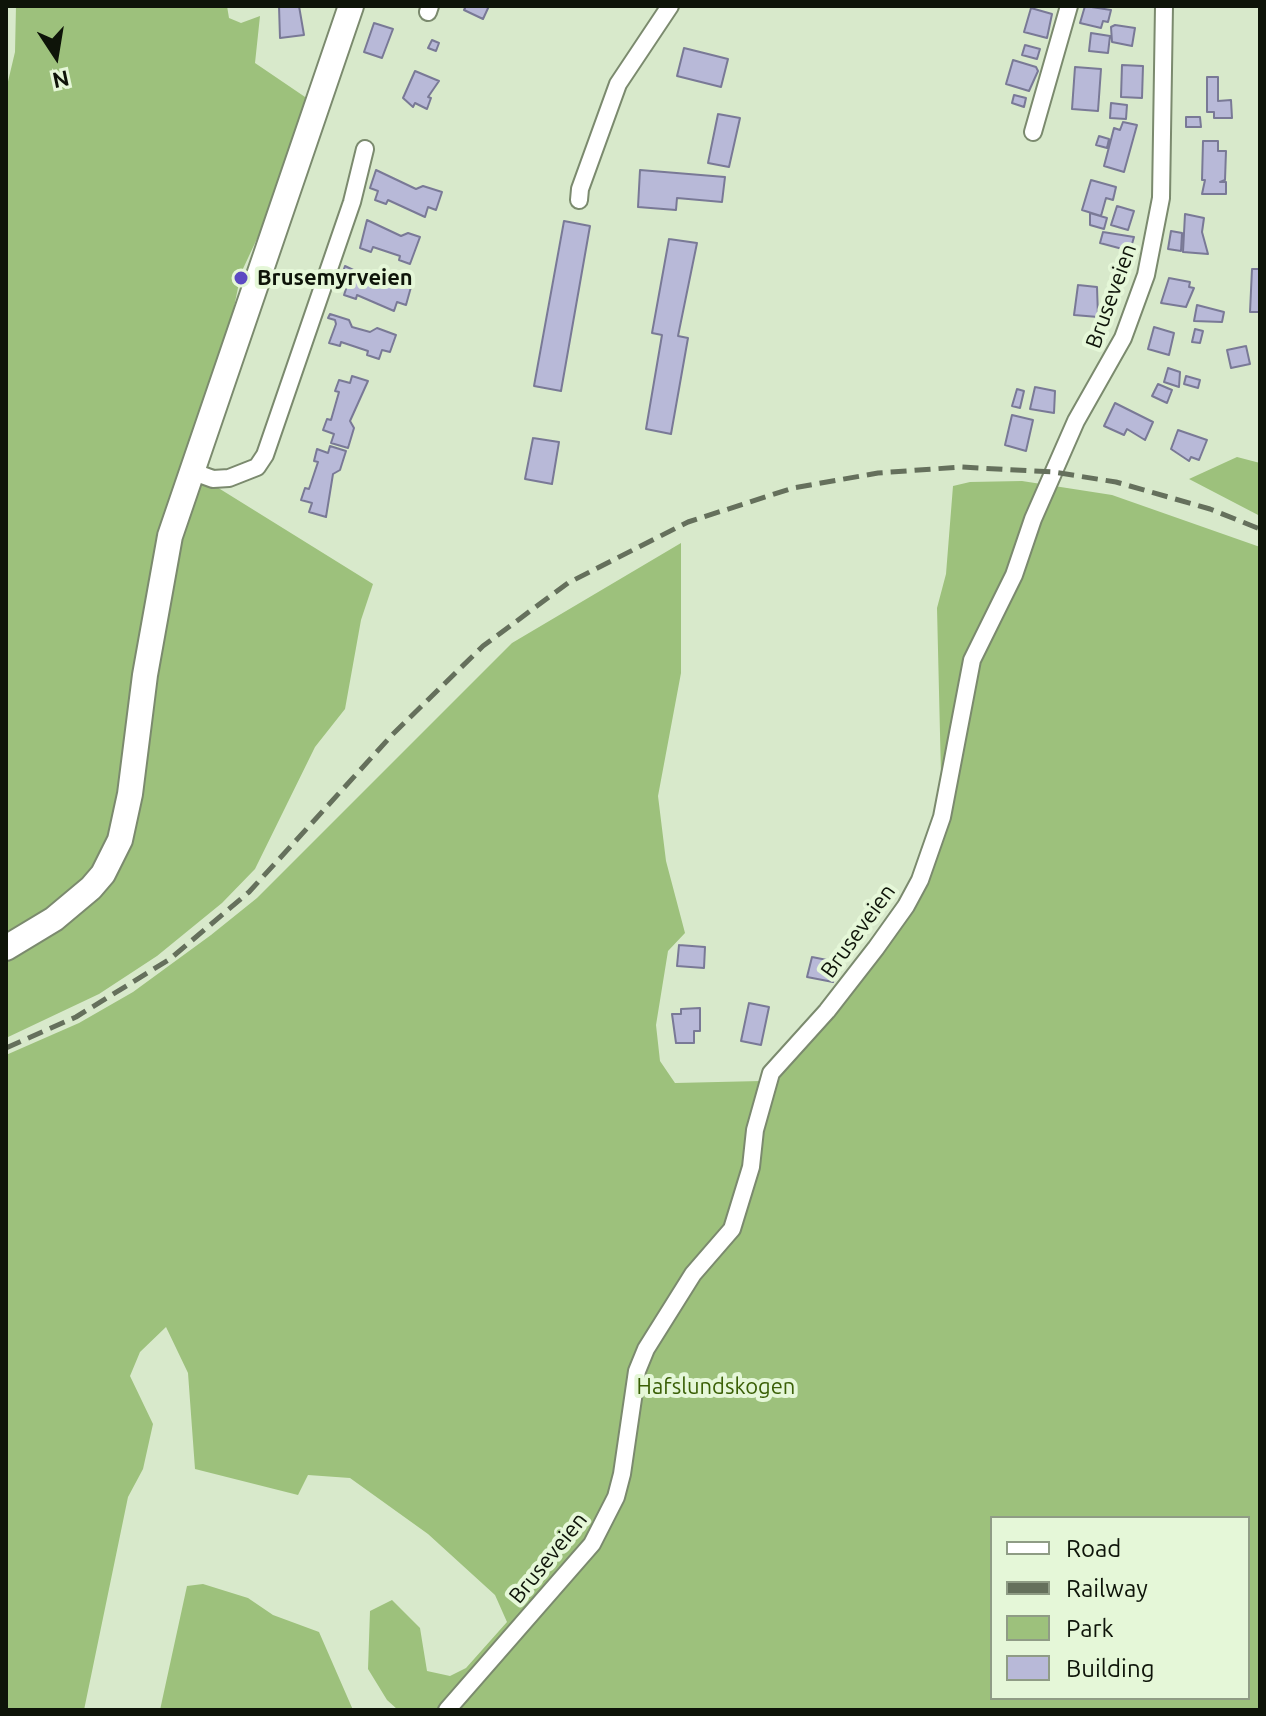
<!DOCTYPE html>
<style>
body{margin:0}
#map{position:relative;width:1266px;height:1716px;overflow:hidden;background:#d8e9cb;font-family:Ubuntu,sans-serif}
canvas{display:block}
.frame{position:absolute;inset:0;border:8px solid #0e1409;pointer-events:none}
.legend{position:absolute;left:990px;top:1516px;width:260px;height:184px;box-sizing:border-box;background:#e5f7d8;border:2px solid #8f9c85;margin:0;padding:10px 14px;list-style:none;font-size:24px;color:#0e1409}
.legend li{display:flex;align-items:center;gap:16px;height:40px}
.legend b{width:40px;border:2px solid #8f9c85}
.north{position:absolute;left:16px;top:16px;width:80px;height:80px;-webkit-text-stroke:6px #e5f7d8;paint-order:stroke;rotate:168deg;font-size:22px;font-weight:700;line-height:32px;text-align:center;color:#0e1409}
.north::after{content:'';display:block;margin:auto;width:28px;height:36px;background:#0e1409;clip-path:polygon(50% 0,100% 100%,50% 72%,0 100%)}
</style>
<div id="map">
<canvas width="1266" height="1716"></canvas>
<div class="frame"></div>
<ul class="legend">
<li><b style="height:10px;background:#fff"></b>Road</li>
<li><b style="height:10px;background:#65705c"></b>Railway</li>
<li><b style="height:22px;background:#9dc17c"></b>Park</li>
<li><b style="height:22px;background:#b8b9d8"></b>Building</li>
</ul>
<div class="north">N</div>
</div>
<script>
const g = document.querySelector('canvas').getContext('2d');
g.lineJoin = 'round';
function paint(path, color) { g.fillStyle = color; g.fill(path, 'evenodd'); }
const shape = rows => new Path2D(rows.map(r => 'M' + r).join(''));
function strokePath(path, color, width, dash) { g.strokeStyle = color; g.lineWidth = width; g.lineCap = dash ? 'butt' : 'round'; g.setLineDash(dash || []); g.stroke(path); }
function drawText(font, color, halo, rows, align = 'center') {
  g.font = font + ' Ubuntu,sans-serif'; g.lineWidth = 8; g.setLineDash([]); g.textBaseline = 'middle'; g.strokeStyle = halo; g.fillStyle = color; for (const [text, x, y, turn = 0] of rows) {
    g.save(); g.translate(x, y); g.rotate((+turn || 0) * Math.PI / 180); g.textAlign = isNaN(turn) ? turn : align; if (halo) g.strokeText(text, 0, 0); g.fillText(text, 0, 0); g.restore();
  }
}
paint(shape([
 [16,6,227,6,229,18,241,23,260,16,255,63,308,99,269,213,241,273,231,322,192,433,191,471,373,584,361,620,345,709,315,747,255,869,222,903,157,956,99,994,6,1038,6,90,15,52],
 [1237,457,1260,463,1260,516,1189,479],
 [1022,481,1112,495,1260,547,1260,1710,398,1710,387,1700,368,1669,370,1611,392,1600,420,1628,427,1671,450,1676,466,1668,507,1622,495,1595,428,1534,350,1478,308,1475,298,1495,195,1469,188,1373,166,1327,140,1352,130,1376,153,1424,143,1469,128,1497,84,1710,6,1710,6,1055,79,1023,133,992,211,935,257,898,512,643,681,543,681,673,658,796,666,861,685,933,668,951,656,1025,660,1061,675,1083,761,1081,906,906,942,817,937,608,946,574,953,486,970,482],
 [992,1518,1248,1518,1248,1698,992,1698],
 [203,1584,248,1598,273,1615,319,1632,353,1710,160,1710,187,1586]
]), '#9dc17c');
const building = shape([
 [279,6,299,6,304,35,280,38,279,6],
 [466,6,489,6,483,19,464,10,466,6],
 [1085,6,1111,10,1108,22,1103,21,1101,28,1080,23,1085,6],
 [1031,8,1052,14,1047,38,1024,32,1031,8],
 [374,23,393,29,382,58,364,52,374,23],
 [1115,25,1135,28,1132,46,1112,42,1111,27,1115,25],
 [1091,33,1110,36,1108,53,1089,51,1091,33],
 [432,40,439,43,436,51,428,48,432,40],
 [1025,45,1040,49,1037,59,1022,55,1025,45],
 [684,48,728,59,721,87,677,76,684,48],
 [1013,60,1036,67,1038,71,1029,91,1006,84,1013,60],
 [1122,65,1143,66,1142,98,1121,97,1122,65],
 [1075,67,1101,69,1098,111,1072,109,1075,67],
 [415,71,439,81,428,97,431,98,427,109,415,103,413,107,403,98,415,71],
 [1207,77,1218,77,1218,101,1231,100,1232,118,1214,118,1214,112,1207,112,1207,77],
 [1014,95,1026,98,1024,107,1012,103,1014,95],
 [1111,103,1127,105,1126,119,1110,118,1111,103],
 [718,114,740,118,729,167,708,163,718,114],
 [1186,117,1200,117,1201,127,1186,127,1186,117],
 [1123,122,1137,125,1124,172,1104,166,1114,128,1120,130,1123,122],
 [1099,136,1109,139,1107,148,1096,145,1099,136],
 [1203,141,1218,141,1218,151,1226,151,1225,180,1220,182,1226,182,1226,194,1202,194,1205,180,1202,180,1203,141],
 [376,170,416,189,423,186,442,192,436,210,428,207,425,217,388,200,386,204,375,200,378,191,370,188,376,170],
 [640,170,725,177,722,202,677,198,676,210,638,207,640,170],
 [1091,180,1116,187,1113,200,1106,198,1101,216,1082,210,1091,180],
 [1117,206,1134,211,1128,230,1111,225,1117,206],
 [1090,213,1107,218,1104,229,1090,225,1090,213],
 [1185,214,1204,218,1202,232,1208,254,1183,252,1185,214],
 [367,220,401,236,408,233,420,237,410,264,399,260,400,256,373,247,371,252,360,248,367,220],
 [564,221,590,226,561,391,534,386,564,221],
 [1171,231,1182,233,1181,251,1168,249,1171,231],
 [1103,232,1134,237,1130,251,1100,243,1103,232],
 [669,239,697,243,678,336,688,338,671,434,646,429,662,335,652,333,669,239],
 [345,266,385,285,392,280,411,287,406,305,397,302,394,311,357,295,356,299,344,295,347,286,339,283,345,266],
 [1252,269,1260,269,1260,312,1250,312,1252,269],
 [1169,278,1190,282,1189,287,1194,288,1186,307,1161,303,1169,278],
 [1078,285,1097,287,1098,317,1074,315,1078,285],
 [1197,305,1224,312,1222,322,1194,321,1197,305],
 [330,314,349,320,352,327,370,332,377,328,396,335,390,352,382,350,379,359,367,355,368,351,341,342,340,346,329,343,336,324,335,320,328,318,330,314],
 [1154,327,1174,333,1169,355,1148,349,1154,327],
 [1195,329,1203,331,1200,343,1192,342,1195,329],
 [1246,346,1250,364,1231,368,1227,350,1246,346],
 [1168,368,1180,372,1179,387,1164,382,1168,368],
 [352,376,368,381,350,421,354,428,348,448,331,443,334,434,323,430,327,419,331,420,339,392,335,391,339,380,350,383,352,376],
 [1186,376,1200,380,1198,388,1184,384,1186,376],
 [1158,384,1172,390,1167,403,1152,396,1158,384],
 [1035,387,1055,391,1054,413,1030,409,1035,387],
 [1017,389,1024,391,1020,408,1012,406,1017,389],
 [1115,403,1153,422,1145,440,1127,429,1124,435,1104,426,1115,403],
 [1012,415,1033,420,1026,451,1005,445,1012,415],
 [1178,430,1207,440,1199,460,1191,457,1189,461,1171,449,1178,430],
 [533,438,559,442,552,484,525,479,533,438],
 [330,446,346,451,340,470,333,474,326,517,309,512,312,503,301,500,305,488,309,489,318,462,314,461,317,449,328,453,330,446],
 [679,945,705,947,704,968,677,966,679,945],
 [812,957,837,962,838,976,834,975,833,982,807,977,812,957],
 [749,1003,769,1007,761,1045,741,1041,749,1003],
 [700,1008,700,1031,694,1031,694,1043,676,1043,672,1014,681,1014,681,1009,700,1008]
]);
paint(building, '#b8b9d8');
strokePath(building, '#797996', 2);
const street = shape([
 [428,12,430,6],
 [1033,132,1069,6],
 [579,200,580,189,618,84,670,6],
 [191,471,213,479,229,478,257,467,265,455,352,202,365,149],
 [447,1710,592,1544,616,1497,622,1474,637,1371,646,1349,693,1274,732,1229,751,1167,755,1130,771,1073,827,1011,876,948,906,906,920,880,942,817,972,660,1014,575,1033,519,1076,421,1123,338,1146,275,1161,198,1164,6]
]);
const secondary = shape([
 [6,948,54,919,91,888,103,874,120,840,130,794,145,675,170,536,351,6]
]);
strokePath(street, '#7b8a6e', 20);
strokePath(secondary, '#7b8a6e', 28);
strokePath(street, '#fff', 16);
strokePath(secondary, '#fff', 24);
strokePath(shape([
 [6,1048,76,1017,170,959,249,892,393,734,483,646,568,583,688,522,793,488,878,473,961,467,1053,472,1116,482,1210,509,1260,529]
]), '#65705c', 5, [16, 8]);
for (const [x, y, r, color] of [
 [241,278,8,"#5c4ac2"]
]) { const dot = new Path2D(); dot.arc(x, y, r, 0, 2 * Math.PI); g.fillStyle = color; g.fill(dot); strokePath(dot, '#e5f7d8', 3); }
drawText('bold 22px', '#0e1409', '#e5f7d8', [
 ["Brusemyrveien",257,278]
], 'left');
drawText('22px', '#0e1409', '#e5f7d8', [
 ["Bruseveien",1111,296,-70],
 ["Bruseveien",858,931,-54],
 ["Bruseveien",548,1558,-51]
]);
drawText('22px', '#3b6007', '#e5f7d8', [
 ["Hafslundskogen",716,1387]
]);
</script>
